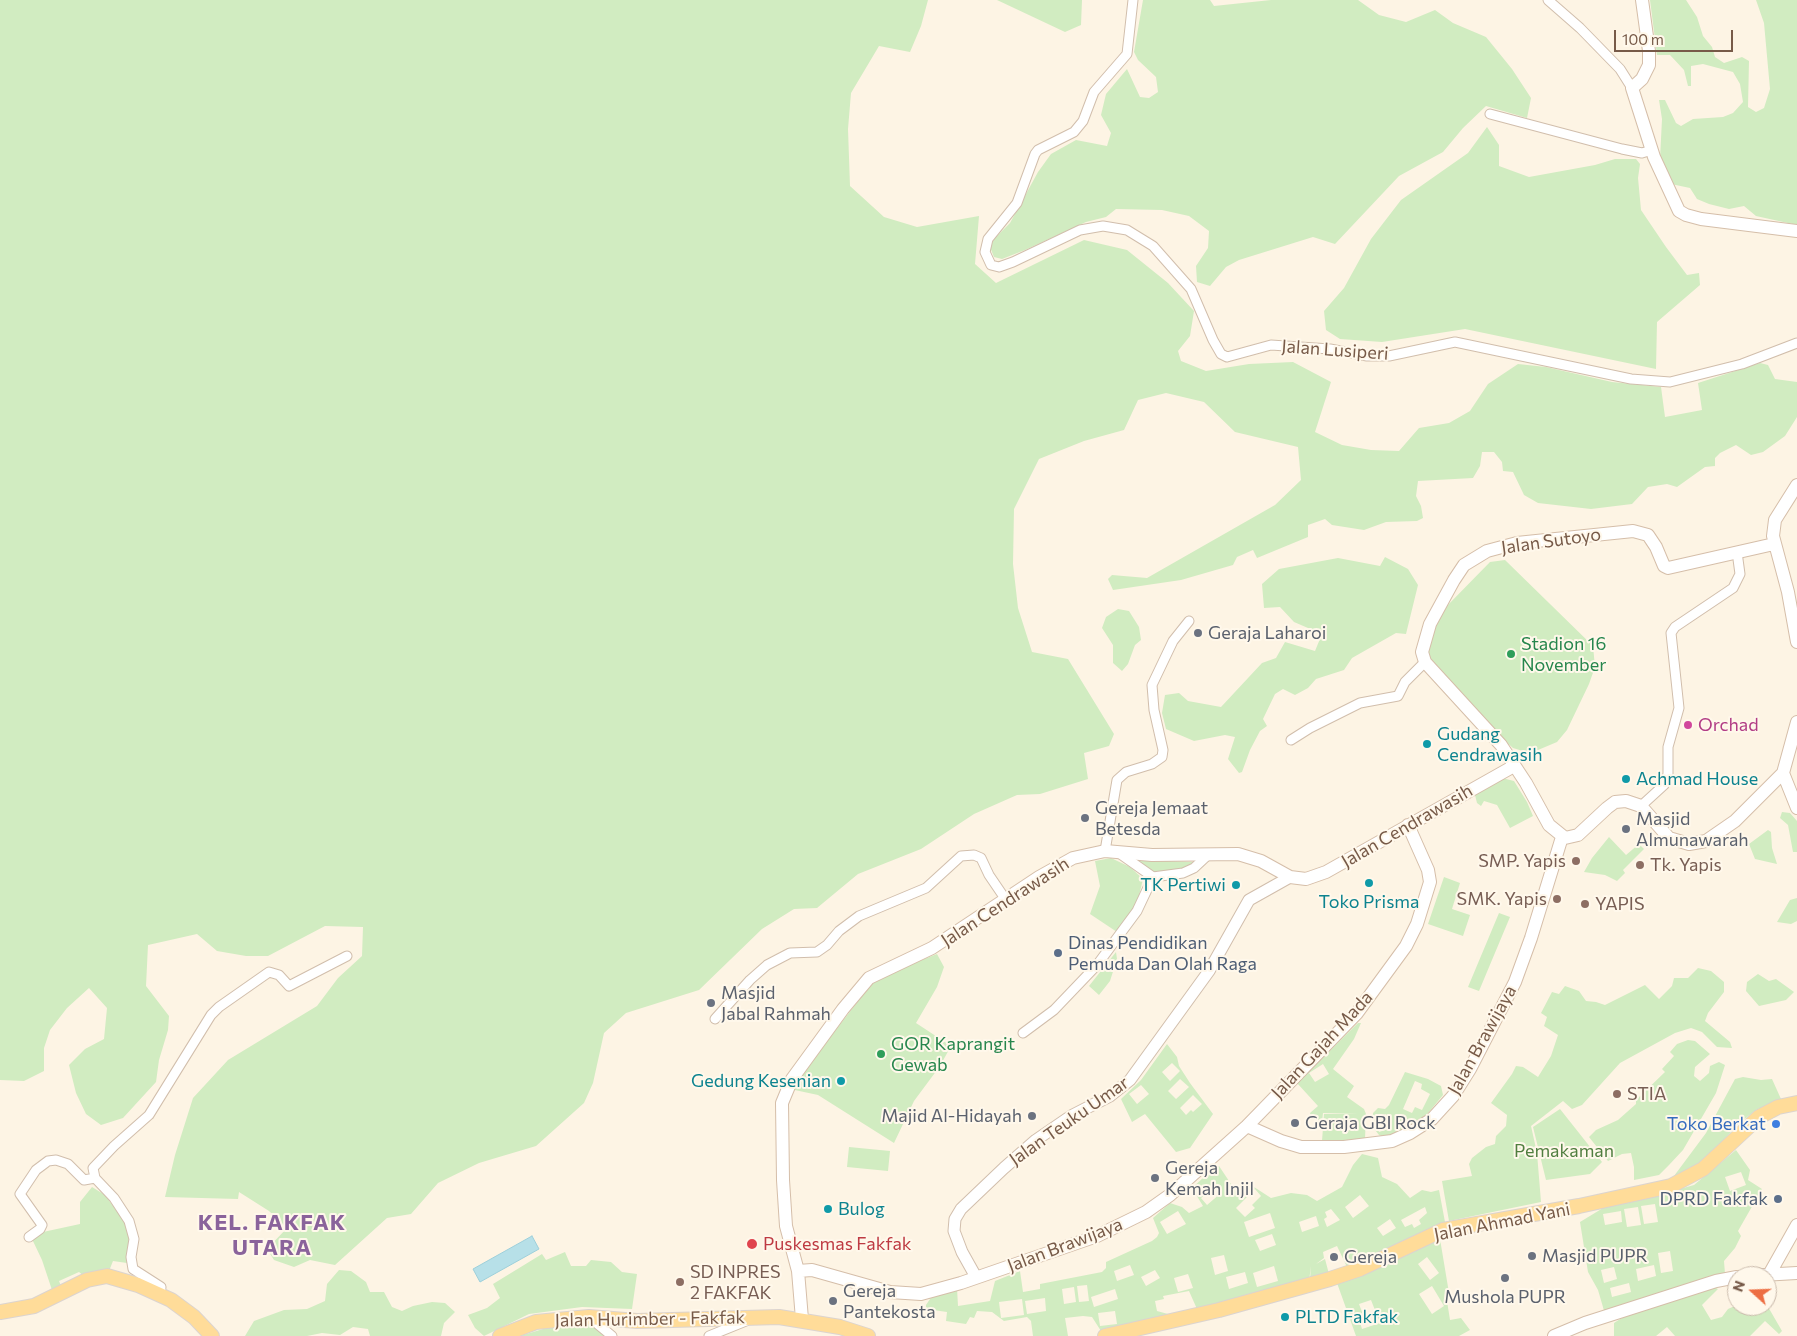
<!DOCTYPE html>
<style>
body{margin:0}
#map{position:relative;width:1797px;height:1336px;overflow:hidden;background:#fdf4e4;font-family:Commissioner,sans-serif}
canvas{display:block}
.north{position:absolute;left:1727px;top:1266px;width:50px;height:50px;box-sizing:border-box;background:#fff8eb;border:1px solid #c9b9aa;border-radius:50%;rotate:290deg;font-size:14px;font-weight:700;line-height:20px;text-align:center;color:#775a48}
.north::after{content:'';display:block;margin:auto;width:18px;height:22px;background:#ed6e43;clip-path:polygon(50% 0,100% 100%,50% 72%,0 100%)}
.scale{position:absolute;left:1614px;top:30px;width:119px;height:22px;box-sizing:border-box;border:2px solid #775a48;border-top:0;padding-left:6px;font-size:15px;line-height:18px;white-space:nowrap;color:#775a48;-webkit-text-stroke:4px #fff8eb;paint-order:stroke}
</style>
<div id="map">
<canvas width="1797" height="1336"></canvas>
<div class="north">N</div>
<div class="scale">100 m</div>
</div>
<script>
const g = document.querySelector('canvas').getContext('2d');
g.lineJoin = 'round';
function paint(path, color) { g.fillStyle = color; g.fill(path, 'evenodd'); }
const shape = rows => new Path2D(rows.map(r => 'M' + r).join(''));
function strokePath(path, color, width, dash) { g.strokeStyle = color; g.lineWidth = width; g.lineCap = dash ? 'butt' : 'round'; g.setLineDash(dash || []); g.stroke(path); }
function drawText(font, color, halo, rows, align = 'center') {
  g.font = font + ' Commissioner,sans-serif'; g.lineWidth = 4; g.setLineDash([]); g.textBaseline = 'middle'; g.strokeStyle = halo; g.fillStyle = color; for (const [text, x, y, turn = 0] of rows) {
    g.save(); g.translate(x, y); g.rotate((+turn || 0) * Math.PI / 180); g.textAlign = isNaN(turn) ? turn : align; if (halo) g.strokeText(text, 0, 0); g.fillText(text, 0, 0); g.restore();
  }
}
paint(shape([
 [0,0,928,0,921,26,910,52,879,46,851,93,848,129,850,186,884,217,917,227,979,216,975,264,996,283,1084,240,1127,250,1168,283,1194,311,1190,336,1178,351,1181,361,1206,371,1249,364,1293,362,1331,382,1315,432,1342,445,1371,450,1399,451,1419,428,1449,423,1470,411,1488,384,1518,364,1546,367,1612,382,1661,387,1665,417,1702,410,1698,383,1760,363,1768,365,1775,379,1797,382,1797,417,1785,436,1763,452,1751,455,1736,445,1720,453,1715,458,1715,466,1705,467,1677,487,1667,484,1648,487,1632,504,1591,509,1538,503,1524,495,1513,472,1503,471,1502,462,1494,452,1482,452,1480,466,1473,478,1418,481,1416,496,1421,506,1423,518,1417,521,1386,522,1364,530,1332,525,1325,519,1308,525,1308,537,1257,558,1253,550,1237,557,1233,565,1181,580,1113,590,1108,579,1112,575,1147,578,1275,505,1301,480,1298,447,1235,432,1204,402,1166,393,1138,400,1124,430,1084,441,1039,459,1014,509,1013,564,1018,608,1032,652,1068,659,1114,734,1109,746,1084,753,1088,779,1040,794,1017,795,974,814,921,849,858,874,817,908,794,909,762,929,699,990,626,1013,604,1033,593,1083,584,1103,536,1146,479,1163,438,1183,411,1214,387,1218,335,1265,310,1260,294,1267,274,1260,267,1249,287,1228,269,1211,239,1192,238,1199,165,1197,175,1155,193,1098,228,1060,317,1006,338,978,362,956,363,927,325,926,268,956,246,956,217,951,197,934,148,945,146,986,169,1016,168,1030,159,1060,156,1082,123,1118,101,1125,86,1114,76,1093,69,1065,85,1049,104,1039,107,1008,89,988,67,1008,50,1030,44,1048,44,1071,24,1081,0,1080],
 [997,0,1082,0,1081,25,1065,32],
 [1143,0,1210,0,1214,6,1271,0,1358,0,1379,15,1406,22,1435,10,1453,23,1486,37,1512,69,1531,98,1527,118,1486,106,1463,128,1443,152,1399,176,1335,244,1313,237,1239,260,1226,267,1210,286,1197,282,1196,266,1208,248,1209,231,1189,216,1162,210,1116,209,1106,217,1086,222,1025,250,1002,259,994,257,990,247,994,239,1010,223,1038,172,1051,154,1076,140,1107,146,1111,133,1101,115,1106,94,1127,69,1140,97,1149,98,1158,92,1156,77,1138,60,1134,52],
 [1650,0,1686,0,1697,17,1703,36,1712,47,1715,57,1724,63,1742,57,1749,61,1748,107,1756,112,1764,108,1770,89,1764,23,1756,0,1797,0,1797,225,1756,216,1744,206,1729,209,1709,204,1697,199,1690,188,1671,184,1660,159,1662,119,1659,100,1665,100,1676,123,1681,126,1693,119,1723,117,1733,113,1743,102,1740,84,1733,72,1703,64,1691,66,1691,86,1688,86,1684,70,1670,55,1657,55],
 [1487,127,1499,145,1499,166,1529,177,1595,165,1615,159,1636,159,1640,164,1638,178,1641,210,1666,247,1687,275,1699,273,1700,285,1657,322,1656,369,1465,329,1382,342,1340,339,1326,330,1324,311,1344,288,1371,239,1401,200,1468,153],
 [1385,557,1408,569,1418,585,1406,634,1396,633,1352,658,1344,670,1316,679,1308,688,1295,695,1283,689,1275,694,1263,719,1267,726,1260,731,1250,750,1242,772,1239,773,1228,759,1235,737,1225,735,1194,741,1166,729,1162,713,1165,695,1179,693,1188,701,1221,707,1262,663,1276,658,1285,642,1315,651,1322,634,1294,622,1280,607,1264,608,1262,584,1279,569,1338,558,1380,566],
 [1505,560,1593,646,1595,667,1589,684,1567,730,1557,742,1538,750,1526,752,1513,748,1496,733,1428,658,1427,644,1443,610,1490,562],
 [1118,609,1129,611,1139,627,1141,640,1135,645,1128,664,1122,671,1113,663,1113,645,1102,628,1106,617],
 [1502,778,1514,781,1527,802,1533,816,1510,828,1497,805,1484,801,1481,806,1477,803,1475,795],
 [1782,812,1790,813,1797,821,1797,852,1793,852,1788,825,1780,818],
 [1768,830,1771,832,1772,848,1777,864,1755,859,1749,844],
 [1609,837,1626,855,1639,844,1644,849,1623,870,1625,873,1617,881,1605,875,1584,872,1592,858],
 [1111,858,1130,867,1143,879,1138,900,1125,923,1117,932,1090,914,1100,886,1095,861],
 [1136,859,1167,861,1195,862,1184,869,1159,874,1149,870],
 [1444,877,1460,883,1452,909,1470,915,1463,936,1428,924],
 [1797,898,1797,921,1791,924,1777,922,1790,900],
 [1499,913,1510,917,1479,991,1468,987],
 [1116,952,1117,959,1110,981,1099,995,1089,986],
 [937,954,944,967,937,987,916,1023,951,1046,940,1066,914,1101,894,1143,818,1095,790,1089,876,978],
 [1698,968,1711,971,1724,982,1724,992,1708,1013,1705,1021,1730,1042,1732,1048,1717,1047,1702,1032,1691,1028,1675,1033,1620,1063,1582,1105,1572,1109,1563,1101,1531,1126,1537,1153,1541,1202,1449,1221,1442,1181,1472,1176,1469,1164,1472,1158,1486,1147,1495,1144,1496,1136,1506,1126,1507,1115,1491,1103,1512,1074,1516,1066,1523,1067,1538,1077,1551,1056,1558,1035,1544,1026,1547,1017,1541,1013,1552,992,1559,994,1565,986,1579,991,1586,1001,1596,1002,1605,1005,1645,985,1659,999,1672,986,1674,978,1688,978],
 [1758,974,1769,981,1776,979,1794,992,1786,1000,1759,1006,1746,991,1747,982],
 [1358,1023,1361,1023,1354,1039,1333,1069,1354,1086,1347,1097,1364,1109,1366,1114,1365,1139,1322,1141,1324,1114,1358,1114,1323,1113,1322,1122,1311,1117,1310,1113,1318,1106,1297,1083],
 [1323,1064,1329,1074,1315,1082,1309,1073],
 [1688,1040,1695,1041,1710,1054,1695,1067,1694,1076,1700,1081,1709,1073,1710,1066,1719,1062,1725,1065,1716,1093,1683,1150,1669,1165,1659,1175,1634,1180,1634,1167,1631,1153,1622,1154,1608,1161,1589,1137,1596,1130,1618,1120,1636,1104,1636,1100,1665,1072,1662,1069,1674,1056,1670,1052,1677,1044],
 [1167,1044,1177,1057,1179,1066,1190,1083,1213,1114,1190,1148,1176,1152,1145,1114,1132,1122,1121,1099,1141,1080],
 [1172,1063,1180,1071,1170,1081,1162,1072],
 [1180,1079,1189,1087,1176,1099,1168,1091],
 [1141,1085,1149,1094,1137,1104,1129,1094],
 [1193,1095,1202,1104,1193,1112,1191,1110,1186,1115,1180,1108],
 [1405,1072,1428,1079,1441,1086,1443,1095,1424,1118,1408,1131,1386,1138,1379,1135,1372,1126,1373,1113,1378,1108,1385,1109,1389,1105],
 [1415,1081,1422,1084,1421,1089,1430,1094,1422,1110,1415,1107,1412,1113,1403,1109],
 [1386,1114,1391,1128,1379,1132,1374,1118],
 [1743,1077,1761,1080,1772,1079,1781,1099,1756,1110,1737,1125,1718,1147,1692,1170,1671,1180,1706,1133,1735,1079],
 [1560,1109,1602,1162,1590,1174,1546,1180,1533,1127],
 [849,1147,890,1151,888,1171,847,1167],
 [1736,1150,1750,1170,1748,1180,1762,1189,1738,1231,1741,1236,1735,1248,1724,1261,1725,1274,1605,1314,1598,1290,1588,1272,1580,1222,1608,1205,1652,1197,1694,1185],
 [1741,1172,1746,1185,1730,1191,1725,1177],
 [1655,1204,1658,1222,1644,1224,1641,1206],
 [1638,1207,1641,1225,1627,1227,1624,1209],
 [1621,1211,1622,1222,1605,1225,1603,1214],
 [1670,1251,1673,1271,1661,1273,1658,1253],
 [1654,1265,1656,1276,1638,1281,1636,1269],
 [1614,1267,1617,1279,1604,1283,1601,1270],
 [1629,1283,1631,1292,1612,1297,1610,1288],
 [1362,1154,1378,1158,1382,1177,1397,1184,1410,1198,1422,1190,1431,1192,1439,1190,1445,1222,1362,1262,1347,1267,1337,1246,1323,1252,1324,1258,1316,1264,1325,1259,1329,1274,1310,1280,1311,1266,1309,1281,1285,1288,1197,1309,1189,1291,1163,1296,1164,1299,1155,1301,1157,1311,1168,1314,1168,1318,1123,1328,1101,1331,1092,1317,1083,1316,1065,1318,1068,1336,1033,1336,1031,1321,1027,1317,1004,1321,992,1312,977,1311,974,1318,970,1317,966,1324,946,1321,947,1312,926,1309,926,1305,932,1296,957,1288,958,1306,990,1301,995,1281,1020,1271,1023,1292,1040,1289,1040,1284,1102,1272,1106,1268,1106,1262,1152,1241,1157,1237,1159,1233,1153,1218,1170,1203,1182,1207,1189,1213,1203,1206,1192,1188,1214,1168,1219,1166,1241,1199,1254,1187,1271,1198,1291,1193,1307,1195,1317,1201,1342,1187,1353,1165],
 [1216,1186,1221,1193,1207,1205,1201,1198],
 [1255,1189,1261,1196,1252,1205,1255,1208,1245,1217,1236,1208],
 [1360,1195,1369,1206,1353,1218,1345,1207],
 [1425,1207,1427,1213,1419,1220,1421,1224,1414,1228,1412,1224,1405,1227,1401,1220],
 [1331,1209,1340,1220,1327,1227,1324,1219,1327,1217,1325,1212],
 [1178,1211,1186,1224,1167,1234,1160,1222],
 [1270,1213,1275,1228,1249,1237,1244,1222],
 [1316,1216,1319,1226,1302,1232,1299,1222],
 [1390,1219,1396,1228,1383,1236,1377,1228],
 [1272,1234,1276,1245,1260,1251,1255,1240],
 [1224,1255,1228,1271,1215,1275,1211,1258],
 [1130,1265,1134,1275,1117,1281,1114,1271],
 [1274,1266,1278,1281,1257,1287,1253,1273],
 [1155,1270,1160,1278,1146,1286,1141,1277],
 [1245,1272,1248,1283,1229,1289,1226,1277],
 [1188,1274,1193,1288,1178,1292,1174,1278],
 [1087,1285,1089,1301,1079,1302,1077,1286],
 [1074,1287,1076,1302,1064,1304,1062,1289],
 [1115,1289,1118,1299,1094,1307,1091,1297],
 [1045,1298,1046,1311,1027,1314,1025,1301],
 [1022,1299,1024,1315,1001,1318,999,1302],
 [1115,1311,1117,1324,1100,1326,1098,1313],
 [92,1187,105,1195,124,1221,130,1238,127,1263,113,1261,109,1271,84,1276,79,1272,59,1281,61,1286,52,1290,42,1260,32,1239,43,1232,80,1224,80,1202],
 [1440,1239,1450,1299,1447,1301,1450,1320,1461,1318,1470,1330,1459,1336,1356,1336,1337,1283],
 [1427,1257,1439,1273,1430,1280,1418,1264],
 [1432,1286,1444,1306,1432,1314,1419,1294],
 [1371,1300,1380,1323,1362,1329,1359,1319,1364,1317,1359,1304],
 [565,1252,571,1266,586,1266,591,1260,611,1262,622,1272,637,1274,632,1309,582,1307,529,1314,484,1336,475,1328,468,1315,487,1308,500,1298,493,1284,542,1254,546,1260],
 [339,1270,351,1271,366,1282,370,1292,384,1292,392,1307,402,1311,413,1306,432,1302,445,1303,455,1312,444,1323,441,1336,370,1336,368,1329,353,1327,340,1335,322,1333,307,1336,245,1336,254,1321,284,1310,307,1309,325,1301,327,1284],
 [1714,1287,1718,1289,1702,1305,1711,1320,1722,1317,1728,1309,1737,1305,1767,1305,1782,1331,1779,1334,1765,1321,1750,1336,1675,1336,1667,1327,1656,1336,1614,1336,1614,1323,1628,1314],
 [589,1322,604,1336,520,1336,543,1329]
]), '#d1ecc1');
const water = shape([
 [532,1236,539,1249,480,1282,473,1269,532,1236]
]);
paint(water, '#b7e0e8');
strokePath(water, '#9dcfda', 1);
const minor = shape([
 [1133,0,1127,54,1094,92,1083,121,1074,132,1038,150,1035,154,1017,203,988,239,985,252,991,265,999,267,1013,262,1080,230,1103,226,1127,230,1153,246,1191,289,1213,340,1221,354,1227,357,1271,345,1330,349,1367,356,1389,356,1455,342,1631,379,1670,382,1742,364,1797,343],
 [1548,0,1580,28,1620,69,1632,88],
 [1490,114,1622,149,1642,153,1652,150],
 [1291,740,1310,728,1360,703,1398,696,1405,682,1425,662],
 [1641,806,1664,785,1668,774,1668,747,1679,708,1671,633,1675,627,1733,588,1740,574,1737,552],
 [1105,851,1117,780,1126,772,1152,764,1162,757,1163,750,1154,710,1152,685,1173,641,1189,621],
 [1119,853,1153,877,1183,873,1194,868,1209,854],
 [715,1019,750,980,767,965,790,953,817,952,827,945,839,931,859,916,926,888,961,856,974,855,981,858,989,875,1006,900],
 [1023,1033,1054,1010,1097,965,1137,911,1153,877],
 [29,1237,40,1229,42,1225,20,1194,36,1170,48,1161,56,1160,68,1164,84,1180,95,1178],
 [160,1295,161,1287,133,1269,131,1257,134,1239,129,1221,114,1198,95,1178,93,1168,114,1146,149,1115,211,1015,219,1007,269,972,279,975,289,986,347,956],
 [589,1317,612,1336],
 [709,1336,746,1321]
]);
const tertiary = shape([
 [976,1277,962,1252,954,1231,955,1219,961,1209,1004,1168,1036,1140,1071,1116,1110,1096,1130,1080,1209,971,1249,900,1290,877]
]);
const secondary = shape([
 [1642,0,1649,51,1649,65,1642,79,1632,88,1654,157,1679,211,1686,215,1701,219,1797,231],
 [1797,485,1775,520,1773,536,1788,592,1797,642],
 [1774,544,1668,568,1664,566,1656,547,1648,535,1633,531,1517,543,1487,551,1464,565,1454,580,1430,624,1422,652,1425,662,1501,745,1526,783,1549,825,1565,838,1578,835,1607,808,1615,802,1626,801,1641,806,1669,838,1689,844,1706,841,1735,821,1783,773,1797,722],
 [1783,773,1797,808],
 [1247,1126,1281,1141,1301,1147,1344,1147,1392,1141,1410,1133,1432,1119,1453,1096,1470,1069,1515,982,1531,938,1562,837],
 [798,1271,812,1270,890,1292,921,1294,961,1283,1097,1236,1146,1212,1170,1195,1247,1126,1357,1013,1406,946,1417,924,1430,882,1428,870,1408,825],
 [1770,1273,1797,1225],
 [1744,1276,1797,1273],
 [802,1319,798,1271,786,1226,783,1180,782,1103,792,1079,843,1009,869,978,932,948,1039,877,1073,858,1105,851,1152,855,1238,854,1261,861,1290,877,1306,879,1326,872,1514,766],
 [1554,1336,1585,1323,1716,1281,1737,1277]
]);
const primary = shape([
 [0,1312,34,1306,87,1280,107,1276,138,1285,171,1300,194,1317,212,1336],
 [500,1336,536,1322,589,1317,637,1321,779,1317,840,1327,868,1336],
 [1105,1336,1219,1310,1330,1279,1360,1269,1443,1230,1579,1206,1671,1186,1703,1169,1759,1117,1778,1107,1797,1103]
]);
strokePath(minor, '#d1beac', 11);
strokePath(tertiary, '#d1beac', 13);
strokePath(secondary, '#d5bea9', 14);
strokePath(primary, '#dcd4cf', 16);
strokePath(minor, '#fff', 9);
strokePath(tertiary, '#fff', 11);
strokePath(secondary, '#fff', 12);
strokePath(primary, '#ffdc99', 14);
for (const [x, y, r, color] of [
 [1198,633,5,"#6b7280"],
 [1511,654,5,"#2e9e5b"],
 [1688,725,5,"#d1479c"],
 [1427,744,5,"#0f9aa8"],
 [1626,779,5,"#0f9aa8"],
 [1085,818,5,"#6b7280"],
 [1626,829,5,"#6b7280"],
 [1576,861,5,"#8d6e63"],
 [1640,865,5,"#8d6e63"],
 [1369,883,5,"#0f9aa8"],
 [1236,885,5,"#0f9aa8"],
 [1557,899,5,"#8d6e63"],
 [1585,904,5,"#8d6e63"],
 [1058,953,5,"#5c6f8a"],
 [711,1003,5,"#6b7280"],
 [881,1054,5,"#2e9e5b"],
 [841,1081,5,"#0f9aa8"],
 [1617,1094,5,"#8d6e63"],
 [1032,1116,5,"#6b7280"],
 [1295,1123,5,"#6b7280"],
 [1776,1124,5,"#3f7fe0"],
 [1155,1178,5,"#6b7280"],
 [1778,1199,5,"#5c6f8a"],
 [828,1209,5,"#0f9aa8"],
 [752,1244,6,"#e0444e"],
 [1532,1256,5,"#6b7280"],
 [1334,1257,5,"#6b7280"],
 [1505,1278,5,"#6b7280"],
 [680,1282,5,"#8d6e63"],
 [833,1301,5,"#6b7280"],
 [1285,1317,5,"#0f9aa8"]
]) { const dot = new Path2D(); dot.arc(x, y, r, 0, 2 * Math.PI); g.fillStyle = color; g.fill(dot); strokePath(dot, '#fff8eb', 2); }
drawText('18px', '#775a48', '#fff8eb', [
 ["Jalan Lusiperi",1335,350,4],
 ["Jalan Sutoyo",1551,541,-8],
 ["Jalan Cendrawasih",1407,826,-30],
 ["Jalan Cendrawasih",1005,902,-33],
 ["Jalan Brawijaya",1482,1040,-61],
 ["Jalan Gajah Mada",1322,1045,-47],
 ["Jalan Teuku Umar",1069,1121,-35],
 ["Jalan Ahmad Yani",1502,1222,-11],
 ["Jalan Brawijaya",1065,1245,-21],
 ["Jalan Hurimber - Fakfak",650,1319,-1]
]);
drawText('18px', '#5b616d', '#fff8eb', [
 ["Geraja Laharoi",1208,633],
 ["Gereja Jemaat",1095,808],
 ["Betesda",1095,829],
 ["Masjid",1636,819],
 ["Almunawarah",1636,840],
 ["Masjid",721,993],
 ["Jabal Rahmah",721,1014],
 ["Majid Al-Hidayah",1022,1116,"right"],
 ["Geraja GBI Rock",1305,1123],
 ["Gereja",1165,1168],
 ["Kemah Injil",1165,1189],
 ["Masjid PUPR",1542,1256],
 ["Gereja",1344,1257],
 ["Gereja",843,1291],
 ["Pantekosta",843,1312],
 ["Mushola PUPR",1505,1297,"center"]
], 'left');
drawText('18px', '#27864d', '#fff8eb', [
 ["Stadion 16",1521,644],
 ["November",1521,665],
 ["GOR Kaprangit",891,1044],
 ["Gewab",891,1065]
], 'left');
drawText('18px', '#b23c85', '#fff8eb', [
 ["Orchad",1698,725]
], 'left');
drawText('18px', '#0d838f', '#fff8eb', [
 ["Gudang",1437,734],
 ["Cendrawasih",1437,755],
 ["Achmad House",1636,779],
 ["TK Pertiwi",1226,885,"right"],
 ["Toko Prisma",1369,902,"center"],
 ["Gedung Kesenian",831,1081,"right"],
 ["Bulog",838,1209],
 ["PLTD Fakfak",1295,1317]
], 'left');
drawText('18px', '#785e54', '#fff8eb', [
 ["SMP. Yapis",1566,861,"right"],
 ["Tk. Yapis",1650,865],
 ["SMK. Yapis",1547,899,"right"],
 ["YAPIS",1595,904],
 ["STIA",1627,1094],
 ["SD INPRES",690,1272],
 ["2 FAKFAK",690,1293]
], 'left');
drawText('18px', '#4e5e75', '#fff8eb', [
 ["Dinas Pendidikan",1068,943],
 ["Pemuda Dan Olah Raga",1068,964],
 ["DPRD Fakfak",1768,1199,"right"]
], 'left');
drawText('18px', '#366cbe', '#fff8eb', [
 ["Toko Berkat",1766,1124]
], 'right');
drawText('18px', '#507e3f', '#fff8eb', [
 ["Pemakaman",1564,1151]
]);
drawText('18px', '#be3a42', '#fff8eb', [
 ["Puskesmas Fakfak",763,1244]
], 'left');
g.letterSpacing = '1px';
drawText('bold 22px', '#8a639b', '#fff8eb', [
 ["KEL. FAKFAK",272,1223],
 ["UTARA",272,1248]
]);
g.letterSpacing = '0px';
</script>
